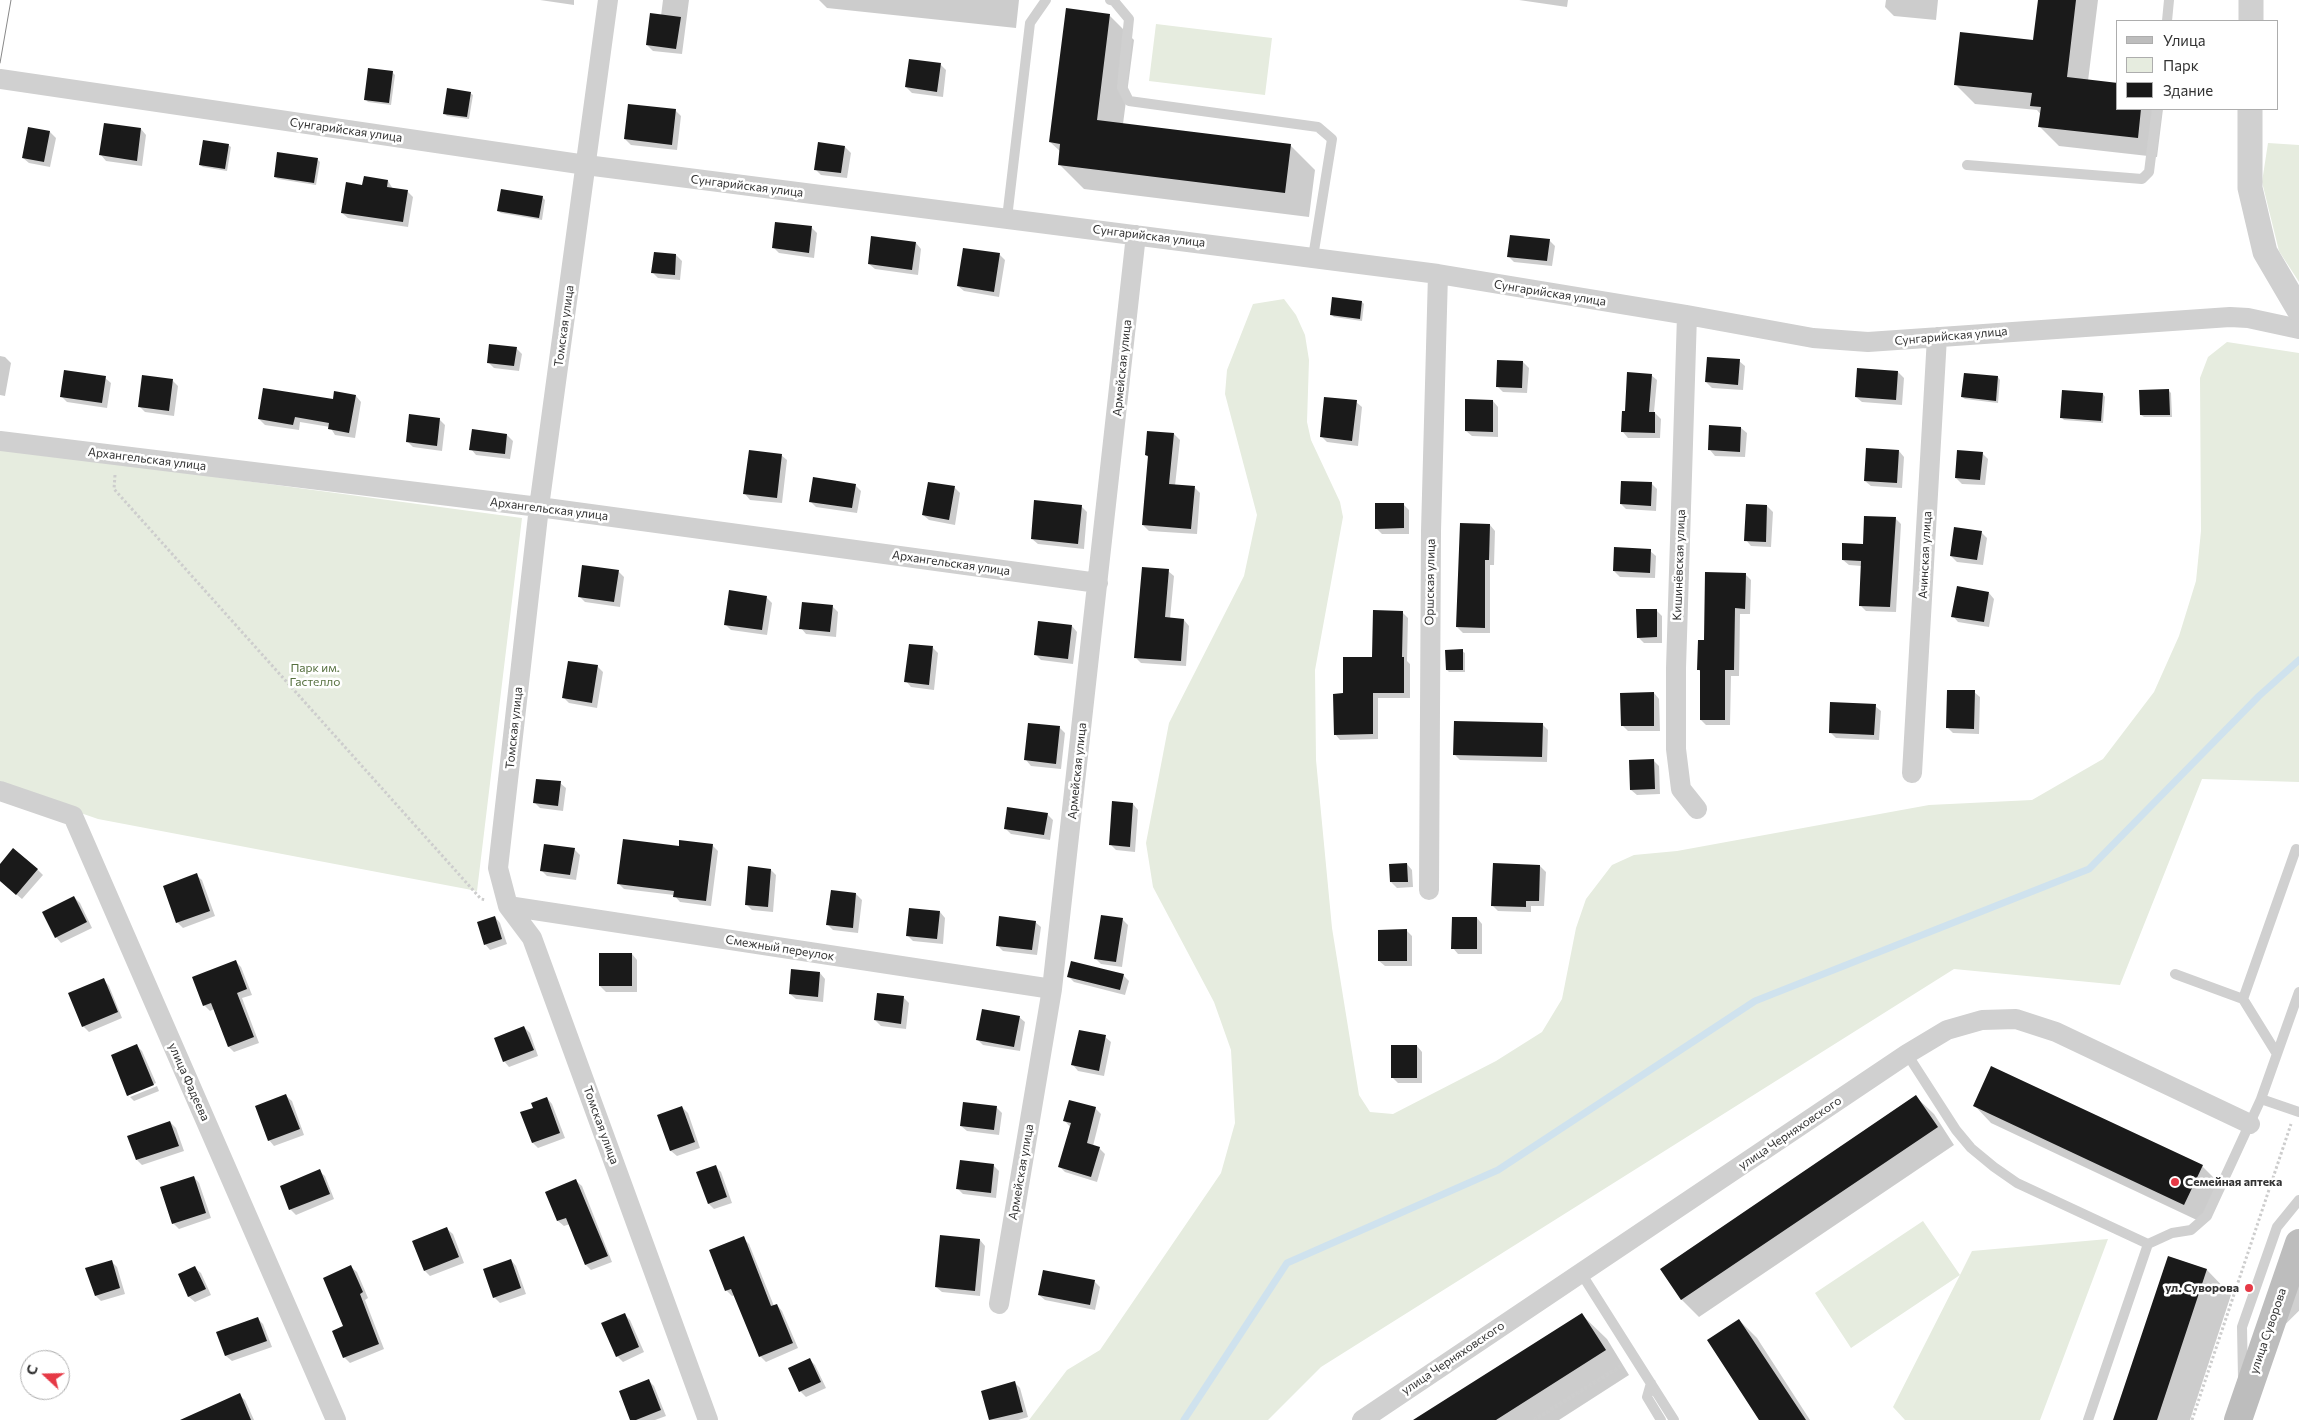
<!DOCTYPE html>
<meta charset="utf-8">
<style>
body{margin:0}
#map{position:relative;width:2299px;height:1420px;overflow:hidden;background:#fff;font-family:Commissioner,sans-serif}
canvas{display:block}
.legend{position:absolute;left:2116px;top:20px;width:162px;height:90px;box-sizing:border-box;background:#fff;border:1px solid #adadad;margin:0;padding:6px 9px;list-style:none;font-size:15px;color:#333}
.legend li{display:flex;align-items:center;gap:10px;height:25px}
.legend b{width:25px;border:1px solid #adadad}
.north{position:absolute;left:20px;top:1350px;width:50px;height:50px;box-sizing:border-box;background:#fff;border:1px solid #adadad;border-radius:50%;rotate:291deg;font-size:14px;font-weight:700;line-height:20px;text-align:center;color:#333}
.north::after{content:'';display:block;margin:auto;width:18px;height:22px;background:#e63946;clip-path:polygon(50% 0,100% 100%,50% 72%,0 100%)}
</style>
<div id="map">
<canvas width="2299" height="1420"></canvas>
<ul class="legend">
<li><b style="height:6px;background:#bdbdbd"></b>Улица</li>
<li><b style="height:14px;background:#e6ecdf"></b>Парк</li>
<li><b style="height:14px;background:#1a1a1a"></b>Здание</li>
</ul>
<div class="north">С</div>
</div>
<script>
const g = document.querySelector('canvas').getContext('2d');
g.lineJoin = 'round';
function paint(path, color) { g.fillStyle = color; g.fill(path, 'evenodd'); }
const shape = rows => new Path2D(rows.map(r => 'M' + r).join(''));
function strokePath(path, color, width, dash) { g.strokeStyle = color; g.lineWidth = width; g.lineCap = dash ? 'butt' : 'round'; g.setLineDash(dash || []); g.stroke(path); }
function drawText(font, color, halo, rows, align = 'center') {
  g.font = font + ' Commissioner,sans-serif'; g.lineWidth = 5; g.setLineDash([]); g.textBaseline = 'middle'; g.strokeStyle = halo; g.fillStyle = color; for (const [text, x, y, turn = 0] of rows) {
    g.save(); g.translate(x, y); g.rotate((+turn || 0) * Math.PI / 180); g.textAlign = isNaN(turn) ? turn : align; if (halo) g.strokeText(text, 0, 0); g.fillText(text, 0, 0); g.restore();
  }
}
paint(shape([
 [1156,24,1272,38,1265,95,1149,81],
 [2268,143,2299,145,2299,282,2279,251,2262,182],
 [1284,299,1296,315,1305,335,1309,360,1307,422,1311,440,1340,502,1343,517,1315,670,1316,760,1332,928,1359,1095,1370,1112,1393,1114,1496,1061,1542,1032,1562,999,1576,928,1586,899,1612,865,1634,855,1677,851,1929,805,2032,800,2103,759,2154,692,2179,636,2196,581,2201,531,2200,378,2208,357,2227,342,2299,353,2299,782,2202,779,2120,985,1954,969,1321,1367,1268,1420,1029,1420,1067,1370,1100,1350,1221,1173,1235,1123,1231,1050,1214,1002,1153,887,1146,843,1169,723,1244,576,1257,515,1225,394,1227,370,1253,304],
 [0,448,522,518,477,891,98,819,0,785],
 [1923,1221,1960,1275,1972,1251,2108,1239,2040,1420,1905,1420,1893,1407,1960,1275,1851,1348,1815,1293]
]), '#e6ecdf');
paint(shape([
 [540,0,574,0,574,5],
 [663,0,689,0,682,54,653,51,647,45,661,16],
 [819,0,1019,0,1016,28,827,8],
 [1519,0,1568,0,1567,7],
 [1886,0,1938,0,1936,20,1894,16,1885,7],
 [2039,0,2098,0,2088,81,2118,109,2163,109,2157,157,2059,146,2040,127,2041,115,2037,110,1975,104,1955,84,2034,42],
 [1109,15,1134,40,1123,124,1290,145,1315,170,1309,217,1084,189,1059,164,1061,152,1050,142],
 [940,64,946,70,943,97,912,93,906,87],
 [392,72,395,75,391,105,368,102,366,100],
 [470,93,473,95,469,119,447,116,445,114],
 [675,110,681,116,677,150,631,145,625,139],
 [29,128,50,132,56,138,50,167,29,163,23,158],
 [141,129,146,135,142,166,106,161,101,155],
 [819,144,845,147,851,153,847,178,821,175,815,169],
 [228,145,231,147,227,171,203,167,200,165],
 [317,159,320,162,316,185,278,179,275,177],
 [388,181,393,189,407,191,413,197,408,227,348,218,342,213,363,186],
 [542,197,545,200,542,220,501,213,498,211],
 [812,228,817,233,814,258,779,253,773,247],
 [1549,240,1555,246,1552,266,1514,262,1508,256],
 [916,243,921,249,918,275,875,269,869,264],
 [999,254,1005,260,999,297,964,291,958,286],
 [676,255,682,261,680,280,658,278,653,273],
 [1362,302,1364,304,1362,321,1334,317,1331,314],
 [516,348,522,354,519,371,494,368,488,362],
 [0,356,5,357,11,363,5,396,0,395],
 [1739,361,1745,366,1743,390,1712,388,1706,382],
 [1523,362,1529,368,1527,393,1503,392,1497,386],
 [1858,369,1898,372,1904,378,1902,405,1862,402,1856,397],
 [1651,375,1657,380,1654,412,1661,419,1660,438,1628,438,1623,432,1626,412],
 [1998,377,2000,380,1998,403,1965,399,1962,397],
 [105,378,111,383,107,408,67,402,62,397],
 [173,381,178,386,174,416,145,412,139,406],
 [2169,391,2171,393,2172,417,2144,417,2141,415],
 [2103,394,2105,397,2103,423,2064,420,2062,418],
 [356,396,361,402,355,438,335,435,330,427,300,422,299,430,265,425,259,419],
 [1493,401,1498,407,1498,437,1472,436,1466,431],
 [1356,402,1362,407,1358,446,1327,442,1321,436],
 [439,419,445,425,442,451,413,447,407,441],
 [1741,428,1747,433,1745,457,1715,456,1710,450],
 [1148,432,1174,434,1180,440,1175,486,1195,488,1200,493,1197,534,1149,531,1143,525,1149,458,1146,455],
 [507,435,513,441,510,459,476,455,471,449],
 [1899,451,1904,457,1902,488,1871,486,1865,481],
 [1982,453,1988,459,1985,485,1962,484,1956,478],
 [781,455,787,460,782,503,750,500,745,494],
 [1651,483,1657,489,1656,511,1626,509,1621,504],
 [855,485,861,491,857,513,816,507,810,501],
 [954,487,960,493,955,525,929,520,923,515],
 [1403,504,1409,510,1409,534,1382,534,1376,528],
 [1081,506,1087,512,1084,549,1038,544,1032,539],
 [1767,506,1773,512,1771,547,1751,546,1746,540],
 [1895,518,1901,524,1896,612,1866,611,1860,605,1862,566,1849,565,1843,560,1865,545],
 [1490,525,1495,531,1494,565,1490,565,1490,633,1463,633,1457,627],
 [1981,532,1987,538,1983,565,1957,562,1951,556],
 [1650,551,1656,556,1655,578,1620,577,1614,571],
 [618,571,624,577,620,607,585,602,579,596],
 [1168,571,1174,576,1170,619,1184,620,1189,626,1186,666,1141,663,1135,657],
 [1745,574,1751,580,1750,614,1740,614,1739,676,1731,676,1730,725,1706,725,1701,720,1701,673,1699,670,1705,641],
 [1989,593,1994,599,1989,627,1958,622,1953,616],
 [766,597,772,603,767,635,731,630,725,624],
 [832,606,838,612,836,637,806,634,801,628],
 [1656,610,1662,616,1662,643,1644,643,1638,637],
 [1402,612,1408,618,1407,661,1410,664,1410,698,1378,698,1378,739,1340,740,1335,734,1344,694,1373,658],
 [1072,626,1077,632,1073,664,1041,660,1035,654],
 [933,648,938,653,934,690,911,687,906,681],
 [1462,651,1465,653,1465,672,1449,672,1447,670],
 [597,666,603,672,597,708,569,703,564,698],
 [1974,692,1980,697,1979,734,1953,733,1947,727],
 [1654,693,1659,699,1660,731,1628,731,1622,725],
 [1875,706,1881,711,1879,740,1836,738,1830,732],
 [1543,725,1548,730,1547,762,1460,760,1454,754],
 [1059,727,1065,733,1061,769,1031,766,1026,760],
 [1653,760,1659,766,1660,794,1637,795,1631,790],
 [560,783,566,788,563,811,540,808,535,803],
 [1133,804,1138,810,1135,852,1116,850,1110,844],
 [1047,814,1053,820,1050,840,1011,834,1005,828],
 [712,845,718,851,711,906,680,902,674,895,624,889,618,883,680,848],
 [574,849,580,855,576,880,547,876,542,871],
 [1407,864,1412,870,1413,887,1397,888,1391,882],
 [0,866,37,869,43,875,22,899,0,881],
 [1540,866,1546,872,1544,906,1531,906,1531,912,1498,911,1492,905],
 [771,870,776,875,773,912,752,910,746,904],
 [196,875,202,880,215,916,183,928,177,922],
 [856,894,862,900,858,933,833,930,828,925],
 [74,897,80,903,92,928,61,943,56,937],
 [940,912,945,918,943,944,913,941,907,935],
 [495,917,500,923,507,944,490,950,485,944],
 [1477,918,1482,924,1482,954,1458,954,1453,948],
 [1122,919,1128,925,1122,967,1101,964,1095,958],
 [1035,922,1041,927,1037,955,1003,951,997,945],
 [1406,930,1412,936,1412,966,1385,966,1379,961],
 [632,954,637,960,637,992,606,992,600,986],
 [236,962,241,967,252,995,242,998,259,1043,234,1052,229,1047,214,1009,210,1011,204,1005],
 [820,973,825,979,823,1002,796,999,790,994],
 [1123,975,1129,981,1125,995,1074,982,1069,977],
 [104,980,109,986,122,1018,89,1032,83,1026],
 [903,997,909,1003,906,1029,881,1026,875,1020],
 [1019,1017,1025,1022,1020,1051,983,1045,977,1039],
 [524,1027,530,1033,538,1056,509,1067,504,1061],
 [1105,1037,1111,1042,1104,1076,1078,1071,1073,1065],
 [137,1046,142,1051,156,1083,129,1094,129,1097,112,1056],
 [1417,1046,1422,1052,1422,1083,1398,1083,1392,1077],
 [157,1086,159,1091,134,1101,130,1097],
 [286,1096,292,1101,304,1135,274,1146,269,1140],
 [1916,1097,1934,1114,1954,1145,1699,1317,1682,1300,1662,1269],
 [547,1098,552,1104,565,1138,538,1148,533,1143,534,1108],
 [1974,1105,2202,1166,2219,1183,2201,1222,1991,1123],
 [682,1107,688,1113,700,1148,677,1156,671,1151,659,1116],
 [996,1107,1002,1113,999,1135,967,1131,961,1126],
 [1095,1108,1101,1114,1093,1146,1099,1148,1105,1154,1097,1182,1065,1172,1060,1167,1070,1127,1065,1121],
 [170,1122,176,1128,184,1151,142,1165,137,1160],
 [993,1165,999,1171,996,1198,963,1194,958,1189],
 [716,1167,721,1172,732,1203,714,1209,709,1204,698,1173],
 [319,1171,325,1176,334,1199,296,1215,290,1209],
 [194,1177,199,1183,211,1218,179,1229,173,1223],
 [576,1181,582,1186,612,1262,591,1270,586,1265,570,1224,564,1226,558,1221],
 [447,1229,453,1234,464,1263,430,1276,425,1271],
 [743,1238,749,1244,774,1306,777,1305,782,1311,798,1348,766,1362,760,1356,735,1295,732,1296,726,1290],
 [980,1240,985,1246,980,1296,942,1292,936,1287],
 [2169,1258,2207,1270,2231,1295,2190,1420,2114,1420],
 [511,1260,516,1266,526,1294,500,1303,494,1297],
 [111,1261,117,1267,125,1294,101,1301,96,1296],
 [351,1267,357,1272,368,1298,365,1300,384,1349,350,1363,344,1357],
 [195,1268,201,1273,211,1295,195,1302,189,1297,179,1275],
 [1094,1281,1100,1287,1095,1310,1045,1300,1039,1295],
 [624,1314,630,1320,644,1352,623,1362,617,1356],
 [1582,1315,1607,1339,1629,1375,1559,1420,1430,1420],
 [257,1318,263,1324,272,1347,232,1361,226,1356,218,1333],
 [1739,1320,1757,1338,1810,1420,1760,1420],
 [810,1360,815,1365,826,1388,806,1397,800,1391],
 [649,1381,654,1386,666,1416,655,1420,632,1420],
 [1014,1382,1020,1388,1028,1417,1018,1420,990,1420,982,1392],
 [239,1395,245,1400,254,1420,203,1420]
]), '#0003');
strokePath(shape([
 [1184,1420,1287,1263,1498,1170,1755,1001,2089,869,2259,696,2299,660]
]), '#cfe2ee', 7);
paint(shape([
 [2038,0,2076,0,2067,77,2118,83,2118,109,2141,109,2138,138,2038,127,2041,107,2030,106,2032,93,1954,85,1960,32,2033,40],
 [1066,8,1110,14,1097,120,1291,144,1285,193,1058,165,1060,144,1049,142],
 [650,13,681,17,676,49,646,45],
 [909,59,941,63,937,92,905,87],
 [368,68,393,71,389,103,364,100],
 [447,88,471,92,467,117,443,114],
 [628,104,676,109,672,145,624,139],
 [104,123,141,128,137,161,99,155],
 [28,127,50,131,44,162,22,158],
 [203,140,229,144,225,169,199,165],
 [818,142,845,146,841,173,814,170],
 [277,152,318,158,314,183,274,177],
 [364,176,388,180,387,187,408,190,403,222,341,213,346,182,362,185],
 [501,189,543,196,539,218,497,211],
 [775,222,812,226,809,253,772,248],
 [1510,235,1550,239,1547,261,1507,257],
 [871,236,916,242,912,270,868,264],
 [963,248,1000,253,994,292,957,286],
 [654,252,676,254,675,275,651,273],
 [1332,297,1362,301,1360,319,1330,315],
 [489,344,517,347,514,366,487,363],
 [1707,357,1740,359,1738,385,1705,382],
 [1497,360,1523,361,1522,388,1496,387],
 [1857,368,1898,371,1896,400,1855,397],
 [64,370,106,376,102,403,60,397],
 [1627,372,1652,374,1649,412,1655,412,1655,433,1621,432,1622,411,1625,411],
 [1964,373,1998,376,1996,401,1961,397],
 [142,375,173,379,169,411,138,407],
 [263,388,333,399,334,391,356,395,349,433,328,429,329,423,295,417,293,425,258,419],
 [2169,389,2170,415,2140,415,2139,390],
 [2062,390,2103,393,2101,421,2060,418],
 [1324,397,1357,400,1352,441,1320,437],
 [1465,399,1493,400,1493,432,1465,431],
 [409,414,440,418,437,446,406,442],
 [1709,425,1741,427,1740,452,1708,450],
 [472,429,507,434,505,454,469,450],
 [1147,431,1174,433,1169,484,1195,486,1191,529,1142,525,1148,456,1145,455],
 [1866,448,1899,450,1897,483,1864,481],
 [749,450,782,454,777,498,743,494],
 [1957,450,1983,452,1980,480,1955,478],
 [813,477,856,484,852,508,809,502],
 [1621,481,1652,482,1651,506,1620,504],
 [928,482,955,486,949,520,922,515],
 [1034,500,1082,505,1078,544,1031,539],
 [1375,503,1404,503,1404,528,1375,529],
 [1746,504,1767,505,1766,542,1744,541],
 [1864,516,1896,517,1890,607,1859,606,1861,561,1842,560,1842,543,1863,544],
 [1460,523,1490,524,1489,560,1485,560,1485,628,1456,627],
 [1954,527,1982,531,1977,560,1950,556],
 [1614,547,1651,549,1650,573,1613,571],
 [582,565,619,570,614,602,578,597],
 [1142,567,1169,569,1165,617,1184,619,1181,661,1134,658],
 [1705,572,1746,573,1745,609,1735,608,1734,670,1725,670,1725,720,1700,720,1700,670,1697,670,1698,640,1704,640],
 [1957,586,1989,592,1984,622,1951,617],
 [729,590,767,596,762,630,724,625],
 [802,602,833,605,830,632,799,629],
 [1636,609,1657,609,1657,637,1637,638],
 [1373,610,1403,611,1402,657,1404,657,1404,693,1373,693,1373,734,1334,735,1333,694,1343,693,1343,657,1372,657],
 [1038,621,1072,625,1068,659,1034,655],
 [909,644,933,646,929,685,904,682],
 [1463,649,1463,670,1446,670,1445,650],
 [568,661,598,665,592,703,562,698],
 [1947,690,1975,690,1974,729,1946,728],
 [1654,692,1654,726,1621,726,1620,693],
 [1830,702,1876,704,1874,735,1829,733],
 [1454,721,1543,723,1542,757,1453,755],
 [1028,723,1060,726,1056,764,1024,760],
 [1654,759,1655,789,1630,790,1629,760],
 [536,779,561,781,558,806,533,803],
 [1112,801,1133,803,1130,847,1109,845],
 [1007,807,1048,813,1044,835,1004,829],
 [623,839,679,846,679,840,713,844,706,901,673,897,674,891,617,884],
 [544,844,575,848,570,875,540,871],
 [13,848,38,869,16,895,0,881,0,864],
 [1407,863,1408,882,1390,882,1389,864],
 [1493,863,1540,865,1539,901,1526,901,1526,907,1491,906],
 [748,866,771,869,768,907,745,905],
 [197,873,210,911,176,923,163,886],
 [831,890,856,893,853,928,826,925],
 [74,896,87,922,55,938,42,912],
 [909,908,940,911,937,939,906,936],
 [1101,915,1123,918,1116,962,1094,959],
 [495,916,502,939,484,945,477,922],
 [999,916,1036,921,1032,950,996,946],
 [1452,917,1477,917,1477,949,1451,949],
 [1407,929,1407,961,1378,961,1378,930],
 [599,953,632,953,632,986,599,986],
 [236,960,247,989,237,993,254,1037,228,1047,211,1003,203,1006,192,977],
 [1071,961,1124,974,1120,990,1067,977],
 [791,969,820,972,818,997,789,994],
 [104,978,118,1012,82,1027,68,993],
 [877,993,904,996,901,1024,874,1020],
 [982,1009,1020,1016,1014,1047,976,1040],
 [524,1026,534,1050,503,1062,494,1038],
 [1079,1030,1106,1035,1099,1071,1071,1065],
 [137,1044,154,1085,127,1096,111,1055],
 [1391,1045,1417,1045,1417,1078,1391,1078],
 [1991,1066,2203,1165,2184,1205,1973,1106],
 [286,1094,300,1129,268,1141,255,1106],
 [1916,1095,1938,1127,1681,1300,1660,1269],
 [547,1097,560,1133,532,1143,520,1112,533,1108,531,1103],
 [1069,1100,1096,1107,1087,1143,1100,1147,1091,1177,1058,1167,1071,1123,1063,1121],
 [963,1102,997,1106,994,1130,960,1126],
 [682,1106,695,1142,670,1151,657,1115],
 [170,1121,179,1146,136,1160,127,1136],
 [960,1160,994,1164,991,1193,956,1189],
 [716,1165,727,1197,708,1204,696,1172],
 [320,1169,330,1194,289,1210,280,1186],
 [194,1176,206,1213,172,1224,160,1187],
 [576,1179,608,1256,585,1265,566,1218,557,1221,545,1192],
 [447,1227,459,1257,424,1271,412,1241],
 [940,1235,980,1239,975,1291,935,1287],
 [744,1236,771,1306,777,1304,793,1343,759,1357,731,1289,725,1291,709,1250],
 [2168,1256,2207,1269,2157,1420,2113,1420],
 [511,1259,521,1288,493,1298,483,1269],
 [112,1260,120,1288,95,1296,85,1268],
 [351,1265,363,1292,360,1294,379,1344,343,1358,332,1331,343,1326,323,1278],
 [195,1266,206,1289,188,1297,178,1274],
 [1043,1270,1095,1280,1090,1305,1038,1295],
 [625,1313,639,1347,616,1357,601,1323],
 [1582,1313,1606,1350,1496,1420,1413,1420],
 [258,1317,267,1341,225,1356,216,1332],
 [1739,1319,1806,1420,1759,1420,1707,1340],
 [810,1358,821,1382,799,1392,788,1368],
 [649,1379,661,1410,636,1420,630,1420,619,1391],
 [1015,1381,1023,1412,989,1420,981,1391],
 [240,1393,251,1420,180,1420]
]), '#1a1a1a');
strokePath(shape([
 [115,475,114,489,481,899,486,900],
 [1534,1420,1621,1366],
 [2192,1420,2291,1124]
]), '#cdcdcd', 3, [2.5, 2.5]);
strokePath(shape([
 [1110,0,1114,1,1129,19,1122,87,1129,101,1318,127,1332,139,1313,257],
 [2167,21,2169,0],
 [1967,165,2142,179,2149,172,2150,164,2157,109],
 [1007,218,1030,23,1046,0],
 [2175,974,2243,999,2277,1054],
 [2243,999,2296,849],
 [1907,1054,1956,1130,1971,1148,1994,1167,2017,1183,2148,1244,2088,1420],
 [2261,1099,2299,992],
 [2148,1244,2172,1233,2191,1230,2207,1216,2261,1099,2299,1112],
 [1581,1273,1674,1420],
 [2243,1378,2242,1327,2277,1227,2299,1200],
 [1651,1383,1647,1397,1661,1420]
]), '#d0d0d0', 10);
strokePath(shape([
 [608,0,539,507,498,868,508,906,532,938,708,1420],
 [0,79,586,165,1438,274,1687,315,1813,338,1868,342,2230,317,2248,318,2299,329],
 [1687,315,1676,668,1676,749,1681,789,1697,809],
 [0,441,539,507,1098,583],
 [1912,773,1937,337],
 [0,791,73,816,336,1420],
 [1429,890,1431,531,1438,274],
 [508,906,1052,989],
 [999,1304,1052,989,1136,235],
 [1362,1420,1907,1054,1947,1030,1982,1020,2016,1019,2056,1032,2250,1124]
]), '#d0d0d0', 20);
strokePath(shape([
 [2251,21,2251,0],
 [2250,109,2250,188,2265,252,2299,310],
 [2272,1320,2299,1293]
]), '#d0d0d0', 25);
strokePath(shape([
 [2238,1420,2299,1243]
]), '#bdbdbd', 28);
strokePath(shape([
 [0,63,11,0]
]), '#888', 1);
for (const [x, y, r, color] of [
 [2175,1182,5,"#e63946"],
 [2249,1288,5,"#e63946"]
]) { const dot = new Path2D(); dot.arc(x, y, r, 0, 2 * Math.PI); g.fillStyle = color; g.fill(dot); strokePath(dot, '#fff', 2); }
drawText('12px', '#333', '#fff', [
 ["Сунгарийская улица",346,130,8],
 ["Сунгарийская улица",747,186,7],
 ["Сунгарийская улица",1149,236,7],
 ["Сунгарийская улица",1550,293,9],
 ["Томская улица",564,326,-82],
 ["Сунгарийская улица",1951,336,-5],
 ["Армейская улица",1122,368,-84],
 ["Архангельская улица",147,459,7],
 ["Архангельская улица",549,509,7],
 ["Ачинская улица",1925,555,-87],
 ["Архангельская улица",951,563,8],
 ["Кишинёвская улица",1679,565,-88],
 ["Оршская улица",1430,582,-89],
 ["Томская улица",514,728,-84],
 ["Армейская улица",1077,771,-84],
 ["Смежный переулок",780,948,9],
 ["улица Фадеева",189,1082,66],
 ["Томская улица",601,1125,70],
 ["улица Черняховского",1790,1133,-34],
 ["Армейская улица",1021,1172,-80],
 ["улица Суворова",2268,1331,-71],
 ["улица Черняховского",1453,1358,-34]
]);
drawText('12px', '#56703f', '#fff', [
 ["Парк им.",315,668],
 ["Гастелло",315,682]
]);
drawText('bold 12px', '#333', '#fff', [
 ["Семейная аптека",2185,1182],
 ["ул. Суворова",2239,1288,"right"]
], 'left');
</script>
